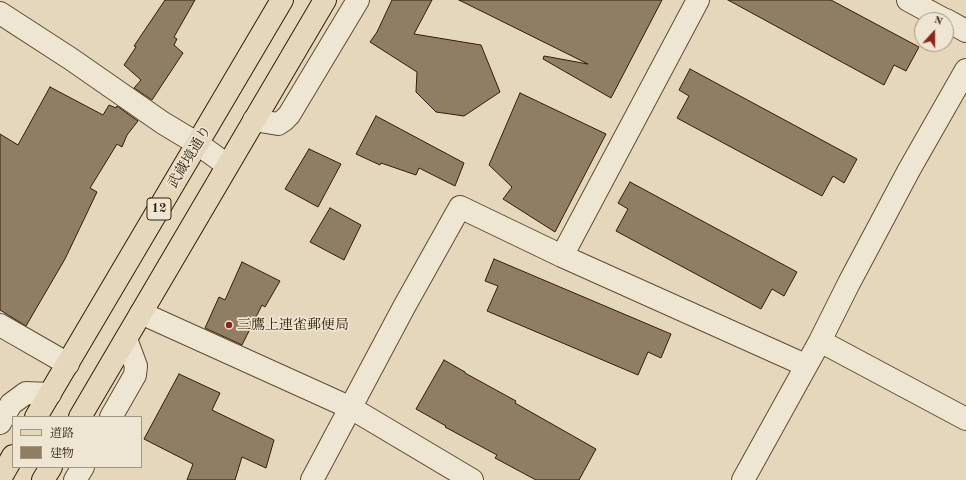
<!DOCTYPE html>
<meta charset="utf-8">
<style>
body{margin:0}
#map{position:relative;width:966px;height:480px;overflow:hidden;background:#e5d7bc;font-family:"Old Standard TT","Noto Serif JP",serif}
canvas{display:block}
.legend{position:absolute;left:12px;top:416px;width:130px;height:52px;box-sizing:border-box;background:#eee5d3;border:1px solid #a39580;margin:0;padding:5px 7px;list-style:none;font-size:12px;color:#331e04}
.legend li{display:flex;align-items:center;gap:8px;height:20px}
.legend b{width:20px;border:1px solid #a39580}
.north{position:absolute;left:914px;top:12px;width:40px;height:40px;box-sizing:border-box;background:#eee5d3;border:1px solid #a39580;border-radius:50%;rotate:21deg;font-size:11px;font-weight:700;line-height:16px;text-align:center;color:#331e04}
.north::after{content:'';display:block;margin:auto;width:14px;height:18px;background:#8f2418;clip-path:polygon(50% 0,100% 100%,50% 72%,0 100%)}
</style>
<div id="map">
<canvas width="966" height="480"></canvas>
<ul class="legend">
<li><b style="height:5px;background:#e5d7bc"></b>道路</li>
<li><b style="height:11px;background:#907e64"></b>建物</li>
</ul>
<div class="north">N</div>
</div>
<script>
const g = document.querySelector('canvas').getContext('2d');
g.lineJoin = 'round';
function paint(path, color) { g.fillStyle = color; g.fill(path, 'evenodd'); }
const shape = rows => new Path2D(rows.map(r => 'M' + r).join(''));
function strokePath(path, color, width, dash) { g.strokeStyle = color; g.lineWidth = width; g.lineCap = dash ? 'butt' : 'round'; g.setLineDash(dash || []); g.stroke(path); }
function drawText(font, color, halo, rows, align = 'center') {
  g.font = font + ' "Old Standard TT","Noto Serif JP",serif'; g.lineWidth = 3.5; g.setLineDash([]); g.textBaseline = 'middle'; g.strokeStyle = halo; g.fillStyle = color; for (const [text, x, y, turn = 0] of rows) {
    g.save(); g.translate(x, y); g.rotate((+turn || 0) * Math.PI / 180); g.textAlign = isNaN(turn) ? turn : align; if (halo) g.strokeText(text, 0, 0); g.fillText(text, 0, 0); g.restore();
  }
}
const building = shape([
 [165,0,195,0,174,37,177,39,174,45,183,53,152,100,134,88,141,80,124,65,136,47,134,46,165,0],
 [392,0,432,0,414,34,481,45,500,92,464,116,436,112,416,92,417,72,370,42,377,32,392,0],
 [459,0,662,0,611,98,543,59,544,56,588,64,459,0],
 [728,0,831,0,919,47,906,71,894,65,884,85,728,0],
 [690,69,857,159,844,183,833,176,822,196,677,118,689,96,679,90,690,69],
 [50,87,103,115,109,105,116,108,117,106,138,121,127,135,122,147,117,144,90,188,97,192,65,259,26,326,0,310,0,134,18,145,50,87],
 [520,93,606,134,555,232,503,199,512,187,489,165,520,93],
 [376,116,464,163,455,186,419,168,416,175,381,163,380,165,356,154,376,116],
 [309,149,341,164,318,207,285,189,309,149],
 [630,182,797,272,784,296,772,289,761,309,616,231,628,209,618,203,630,182],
 [330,208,361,225,344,260,310,242,330,208],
 [494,259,671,334,661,358,648,352,638,375,487,311,498,286,485,281,494,259],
 [242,262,280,281,265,307,262,305,242,345,205,328,219,297,225,300,242,262],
 [444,360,465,372,465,373,516,401,515,403,596,449,579,480,536,480,495,458,497,455,445,427,446,426,416,409,444,360],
 [179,374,220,393,212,410,274,440,266,468,242,457,235,480,187,480,193,464,144,439,179,374]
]);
paint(building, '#907e64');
strokePath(building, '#331e04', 1);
const minor = shape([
 [908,0,945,20],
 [0,13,71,59,163,123,198,144,227,165],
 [946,20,966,31],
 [254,120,278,124,284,120,289,115,358,0],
 [562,256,698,0],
 [141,313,351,408,472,480],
 [0,325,68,364],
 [820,341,966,419],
 [111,417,135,375,136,366,126,339],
 [0,423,11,404,26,393,50,394],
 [75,480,83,467],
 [312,480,404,307,460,207,562,256,805,365],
 [743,480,820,341,849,283,909,170,966,70]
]);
const primary = shape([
 [36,417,282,0],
 [80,417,325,0],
 [0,479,13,456],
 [43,480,51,467]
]);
strokePath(minor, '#604c32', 24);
strokePath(primary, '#331e04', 24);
strokePath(minor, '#eee5d3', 22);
strokePath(primary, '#e5d7bc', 22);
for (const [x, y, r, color] of [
 [229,325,4,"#8f2418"]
]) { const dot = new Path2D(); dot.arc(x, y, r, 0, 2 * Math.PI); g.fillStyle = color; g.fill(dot); strokePath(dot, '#eee5d3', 1.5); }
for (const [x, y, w] of [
 [159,209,24]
]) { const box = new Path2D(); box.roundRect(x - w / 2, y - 11, w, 22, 3); g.fillStyle = '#eee5d3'; g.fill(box); strokePath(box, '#331e04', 1); }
drawText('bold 13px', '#331e04', null, [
 ["12",159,209]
]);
drawText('14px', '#331e04', '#eee5d3', [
 ["武蔵境通り",190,157,-59]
]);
drawText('14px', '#331e04', '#eee5d3', [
 ["三鷹上連雀郵便局",237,325]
], 'left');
</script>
